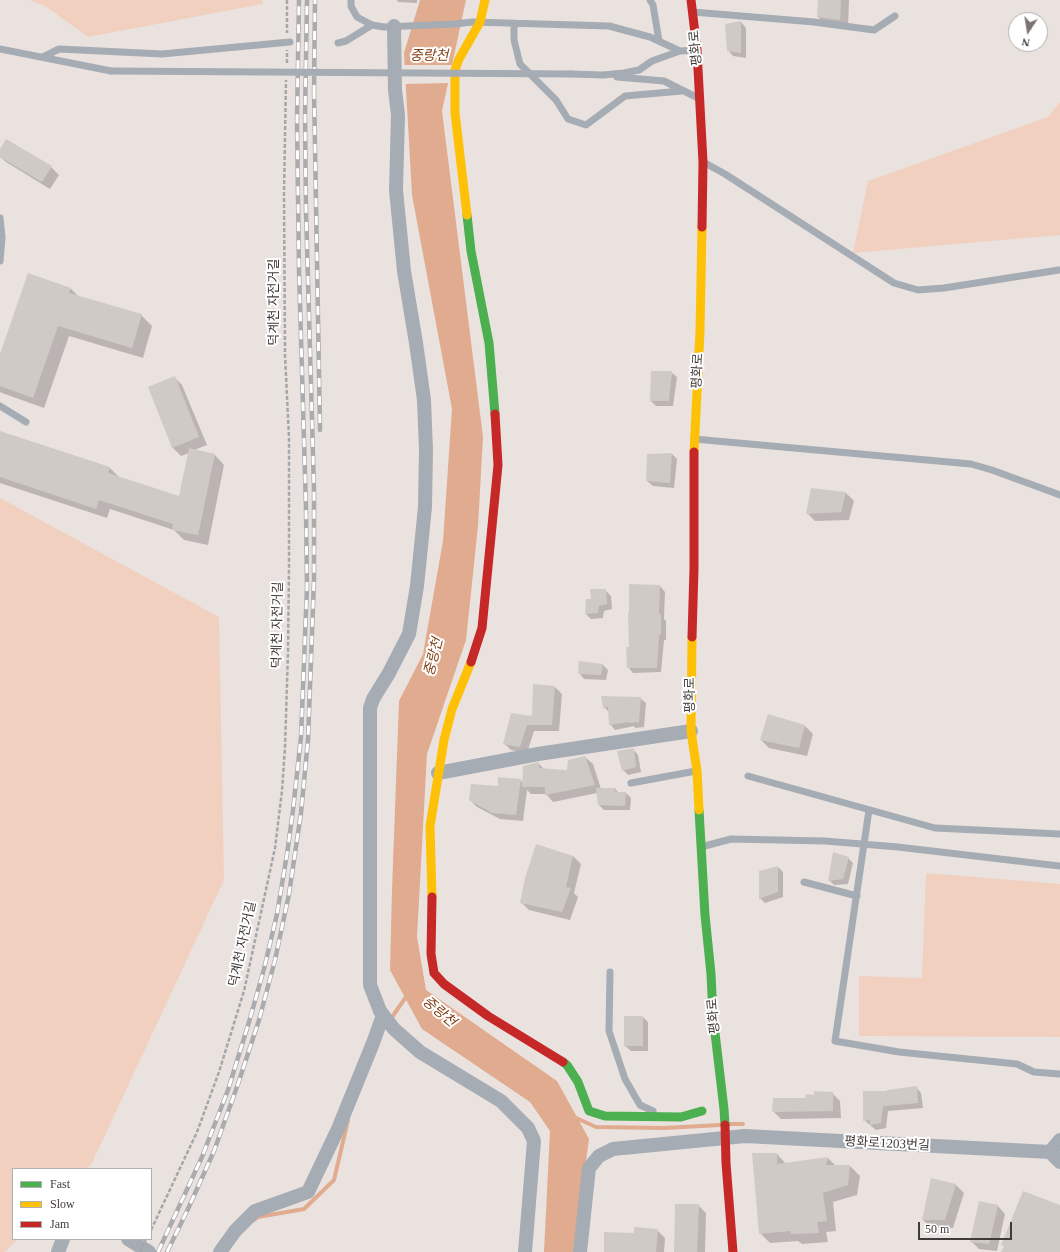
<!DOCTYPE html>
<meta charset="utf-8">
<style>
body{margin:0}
#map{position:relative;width:1060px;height:1252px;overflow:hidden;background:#eae2df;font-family:"Times New Roman",serif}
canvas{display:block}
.legend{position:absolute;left:12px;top:1168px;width:140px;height:72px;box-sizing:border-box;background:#fff;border:1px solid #b3b1af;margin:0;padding:5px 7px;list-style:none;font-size:12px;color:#403b38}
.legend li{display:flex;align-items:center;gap:8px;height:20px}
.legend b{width:20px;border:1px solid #b3b1af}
.north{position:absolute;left:1008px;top:12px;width:40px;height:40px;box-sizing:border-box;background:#fff;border:1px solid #b3b1af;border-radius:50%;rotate:192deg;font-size:11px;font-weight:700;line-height:16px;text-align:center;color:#403b38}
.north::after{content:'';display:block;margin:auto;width:14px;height:18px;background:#7c7572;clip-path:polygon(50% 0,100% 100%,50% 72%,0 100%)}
.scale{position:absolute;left:918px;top:1222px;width:94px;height:18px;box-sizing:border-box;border:2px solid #403b38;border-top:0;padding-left:5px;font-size:12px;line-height:14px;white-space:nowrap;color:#403b38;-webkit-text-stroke:3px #fff;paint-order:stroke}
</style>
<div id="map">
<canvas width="1060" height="1252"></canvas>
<ul class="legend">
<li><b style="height:5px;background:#4caf50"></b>Fast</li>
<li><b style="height:5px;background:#ffc107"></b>Slow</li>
<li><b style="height:5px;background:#c62828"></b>Jam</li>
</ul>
<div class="north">N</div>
<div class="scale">50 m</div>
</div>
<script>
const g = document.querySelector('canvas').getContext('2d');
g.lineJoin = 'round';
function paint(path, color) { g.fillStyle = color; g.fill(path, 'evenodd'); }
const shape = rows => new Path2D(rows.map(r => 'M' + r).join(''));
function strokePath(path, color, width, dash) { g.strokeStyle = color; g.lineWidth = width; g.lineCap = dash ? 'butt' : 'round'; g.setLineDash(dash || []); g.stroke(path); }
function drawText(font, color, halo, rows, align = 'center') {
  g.font = font + ' "Times New Roman","Noto Sans KR",serif'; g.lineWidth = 4; g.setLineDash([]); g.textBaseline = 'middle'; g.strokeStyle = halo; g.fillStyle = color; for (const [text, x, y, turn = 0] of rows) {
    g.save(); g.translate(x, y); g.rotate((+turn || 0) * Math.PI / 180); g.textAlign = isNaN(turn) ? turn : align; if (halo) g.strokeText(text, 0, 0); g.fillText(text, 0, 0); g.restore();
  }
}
paint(shape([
 [29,0,262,0,263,4,88,37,45,6],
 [1060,102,1060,235,853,253,868,181,1048,117],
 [0,498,219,617,224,880,92,1163,86,1169,13,1169,13,1239,18,1239,5,1252,0,1252],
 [926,873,1060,884,1060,1037,859,1036,859,976,922,978]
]), '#f1d0c0');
paint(shape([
 [420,0,466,0,442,111,483,437,478,526,466,640,427,754,417,937,426,990,557,1081,589,1139,574,1252,544,1252,550,1131,530,1102,422,1029,390,970,392,890,399,701,423,654,443,541,452,409,412,195,404,53]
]), '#e0ab8e');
paint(shape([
 [403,65,454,65,450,83,404,84]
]), '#eae2df');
paint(shape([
 [397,0,417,0,417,3,398,2],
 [819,0,849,0,848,28,826,25,818,17],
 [741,22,746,28,746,58,733,56,728,50],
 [0,151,51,167,59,175,50,189,6,162,0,157],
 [29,275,71,289,79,297,141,315,152,326,143,358,69,336,44,408,2,393,0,392,0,357],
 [671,372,677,377,673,406,656,406,651,401],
 [174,377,182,385,207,445,194,450,214,454,224,465,208,545,184,540,174,530,110,509,107,518,0,483,0,432,110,468,119,477,180,497,189,453,181,456,173,448,149,387],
 [672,454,677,459,674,488,653,486,647,481],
 [811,489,846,493,854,501,849,520,815,521,807,513],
 [660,586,665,592,664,619,666,621,666,640,664,640,661,672,633,673,628,667,630,647],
 [605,590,611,596,612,609,604,611,603,618,591,619,586,614,593,600],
 [603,665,608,670,606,680,584,679,579,673],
 [534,685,555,687,562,694,559,731,534,731,527,753,511,750,504,743,533,718],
 [640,698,646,703,644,727,635,728,634,726,615,730,610,724,609,712,604,707],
 [804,725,813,734,807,756,769,748,761,740],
 [633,749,638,755,641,772,628,775,623,770],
 [585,757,593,764,601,789,615,789,619,793,626,793,631,798,630,810,604,810,599,805,597,793,553,802,546,794,531,794,527,790,523,821,500,819,477,807,470,800,498,787,520,780,524,783,539,764,545,770,568,771],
 [573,856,581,864,574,893,578,897,570,920,529,910,521,902],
 [848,858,853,863,848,884,834,885,829,880],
 [778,867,783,872,783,897,765,903,760,898],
 [643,1017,648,1022,648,1051,631,1051,625,1046],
 [916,1087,921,1093,923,1108,888,1111,886,1128,876,1130,864,1120,888,1092],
 [832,1093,840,1101,841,1118,781,1119,773,1111,815,1096],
 [777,1154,786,1164,828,1158,836,1166,850,1166,860,1176,857,1195,833,1202,836,1231,826,1232,828,1242,802,1244,798,1241,770,1243,760,1233],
 [932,1179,956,1185,964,1193,953,1228,931,1228,923,1220],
 [698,1205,706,1213,705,1252,675,1252],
 [997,1205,1005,1214,997,1251,979,1249,971,1241],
 [657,1230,665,1238,664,1252,605,1252,636,1234]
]), '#0003');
strokePath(shape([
 [390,1020,408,994],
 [574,1117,596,1127,664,1128,720,1125],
 [729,1124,743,1124],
 [254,1220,258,1217,304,1209,334,1180,348,1120]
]), '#e0ab8e', 4);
paint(shape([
 [818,0,841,0,840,20,817,17],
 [741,21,741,53,727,51,725,24],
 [6,139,52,166,42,182,0,157,0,149],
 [28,273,71,288,69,293,142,314,132,348,58,326,33,398,0,386,0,354],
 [651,371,672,371,669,401,650,401],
 [175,376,199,437,172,448,148,387],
 [0,431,110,467,108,473,179,496,189,448,215,454,198,535,172,530,173,524,99,500,96,509,0,477],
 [672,453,670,483,646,481,647,454],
 [811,488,846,492,841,512,806,514],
 [629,584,660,585,659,614,661,614,661,635,659,635,657,668,627,668,626,647,629,647,628,613,629,613],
 [590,589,606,589,607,604,599,606,598,613,585,614,586,599,591,599],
 [579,661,603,664,601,675,578,674],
 [533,684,555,686,552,725,527,725,520,747,503,744,511,713,532,716],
 [601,696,641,697,639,722,629,723,629,722,609,725,608,707,603,708],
 [768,714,805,725,799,748,760,740],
 [634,748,636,767,622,771,617,751],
 [585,756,595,785,545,795,545,787,522,787,523,766,539,762,539,768,567,770,568,760],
 [498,777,521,779,516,815,492,813,469,800,471,784,498,786],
 [596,788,616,788,615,792,626,792,625,806,598,805],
 [536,844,573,856,566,887,571,888,562,912,520,903,525,878],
 [833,852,849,857,843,879,828,881],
 [778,866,778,892,759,899,759,871],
 [624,1016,643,1016,643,1046,624,1046],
 [917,1086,918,1103,883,1106,881,1123,870,1125,870,1120,863,1121,863,1091,887,1091,887,1090],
 [814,1091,833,1092,833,1111,772,1112,773,1098,805,1098,806,1094,814,1095],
 [752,1153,777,1153,777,1164,828,1157,826,1165,850,1165,848,1185,823,1193,827,1221,817,1222,819,1233,791,1234,790,1231,759,1234],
 [931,1178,956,1184,945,1220,922,1220],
 [1023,1191,1060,1205,1060,1252,1001,1252,1004,1246,1001,1245],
 [979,1201,998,1205,989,1244,970,1242],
 [675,1204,699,1204,697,1252,674,1252],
 [634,1227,658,1229,656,1252,604,1252,604,1232,634,1233]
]), '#d0cac7');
strokePath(shape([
 [287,0,287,33],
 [287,63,287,50],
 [151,1230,197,1132,219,1072,244,991,275,848,282,791,285,747,288,653,289,567,289,438,285,355,284,193,286,80]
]), '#a4a6a9', 2.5, [4, 2]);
strokePath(shape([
 [351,0,351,6,357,17,372,25,384,27,455,24,472,22,609,26,650,37,680,51],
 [650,0,653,5,659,41],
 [693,12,814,22,874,30,895,16],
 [514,23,514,40,520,64,556,100,568,119,586,125,625,96,682,91],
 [338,43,346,41,372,25],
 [0,49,111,71],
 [43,57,59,49,162,54,290,42],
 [571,74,603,75,624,73,639,70,652,61,680,51,697,50],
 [617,77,664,81,698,98],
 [705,163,725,174,894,283,918,290,944,288,1059,270],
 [0,218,2,237,0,261],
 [0,406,26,422],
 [694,439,971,464,992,470,1060,495],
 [748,776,935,828,1060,834],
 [631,783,696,771],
 [869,810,835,1041,899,1052,1017,1064,1034,1072,1060,1074],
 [701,847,731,839,825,841,898,847,1060,866],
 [804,882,857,896],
 [610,972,609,1031,625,1079,640,1105,653,1111]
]), '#a6acb4', 7);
strokePath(shape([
 [394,26,395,90,398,115,396,190,404,271,416,343,424,400,426,450,425,507,417,586,409,634,389,673,373,699,370,708,370,985,380,1011,394,1029,420,1052,501,1101,528,1128,534,1141,525,1252],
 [438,773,538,754,691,731],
 [1050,1152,1060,1140],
 [128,1239,149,1252],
 [58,1252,63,1239],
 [220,1252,235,1231,255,1211,308,1192,338,1129,373,1043,383,1015],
 [580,1252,589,1168,599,1156,613,1149,745,1136,1050,1152,1060,1162]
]), '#a6acb4', 14);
strokePath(shape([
 [467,215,471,251,489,343,495,414],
 [699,810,705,915,711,974,713,1016,724,1109,725,1125],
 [563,1062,567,1065,578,1082,589,1111,605,1116,681,1117,702,1111]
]), '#4caf50', 9);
strokePath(shape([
 [467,215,455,113,455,70,459,59,480,22,485,0],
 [694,452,700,331,702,227],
 [692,637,691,731,697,771,699,810],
 [432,897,430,826,444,740,452,709,471,662]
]), '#ffc107', 9);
strokePath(shape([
 [691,0,697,50,703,162,702,227],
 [692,637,694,569,694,452],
 [471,662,482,628,498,465,495,414],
 [432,897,431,954,434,973,444,984,488,1016,563,1062],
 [725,1125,726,1163,733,1252]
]), '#c62828', 9);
const rail = shape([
 [314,90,320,430],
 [314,94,315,0],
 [158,1252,202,1157,228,1090,249,1022,264,969,277,914,287,854,293,810,301,737,307,587,306,508,299,270,297,121,299,0],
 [167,1252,188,1209,214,1151,238,1084,259,1020,275,960,289,894,301,813,308,740,314,580,314,489,306,210,305,117,307,0]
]);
strokePath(rail, '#aaabad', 4.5);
strokePath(rail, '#fff', 3, [9]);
strokePath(shape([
 [140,1252,146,1239]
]), '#a4a6a9', 2.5, [4, 2]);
strokePath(shape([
 [111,71,571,74]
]), '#a6acb4', 7);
drawText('13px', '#403b38', '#fff', [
 ["평화로",696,48,-95],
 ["덕계천 자전거길",275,302,-90],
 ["평화로",698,371,-87],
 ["덕계천 자전거길",278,625,-89],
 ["평화로",691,695,-90],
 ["덕계천 자전거길",243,944,-78],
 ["평화로",714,1016,-95],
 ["평화로1203번길",887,1144,3]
]);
drawText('italic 14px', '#834016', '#fff', [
 ["중랑천",429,56],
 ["중랑천",434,657,-76],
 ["중랑천",439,1012,40]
]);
</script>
